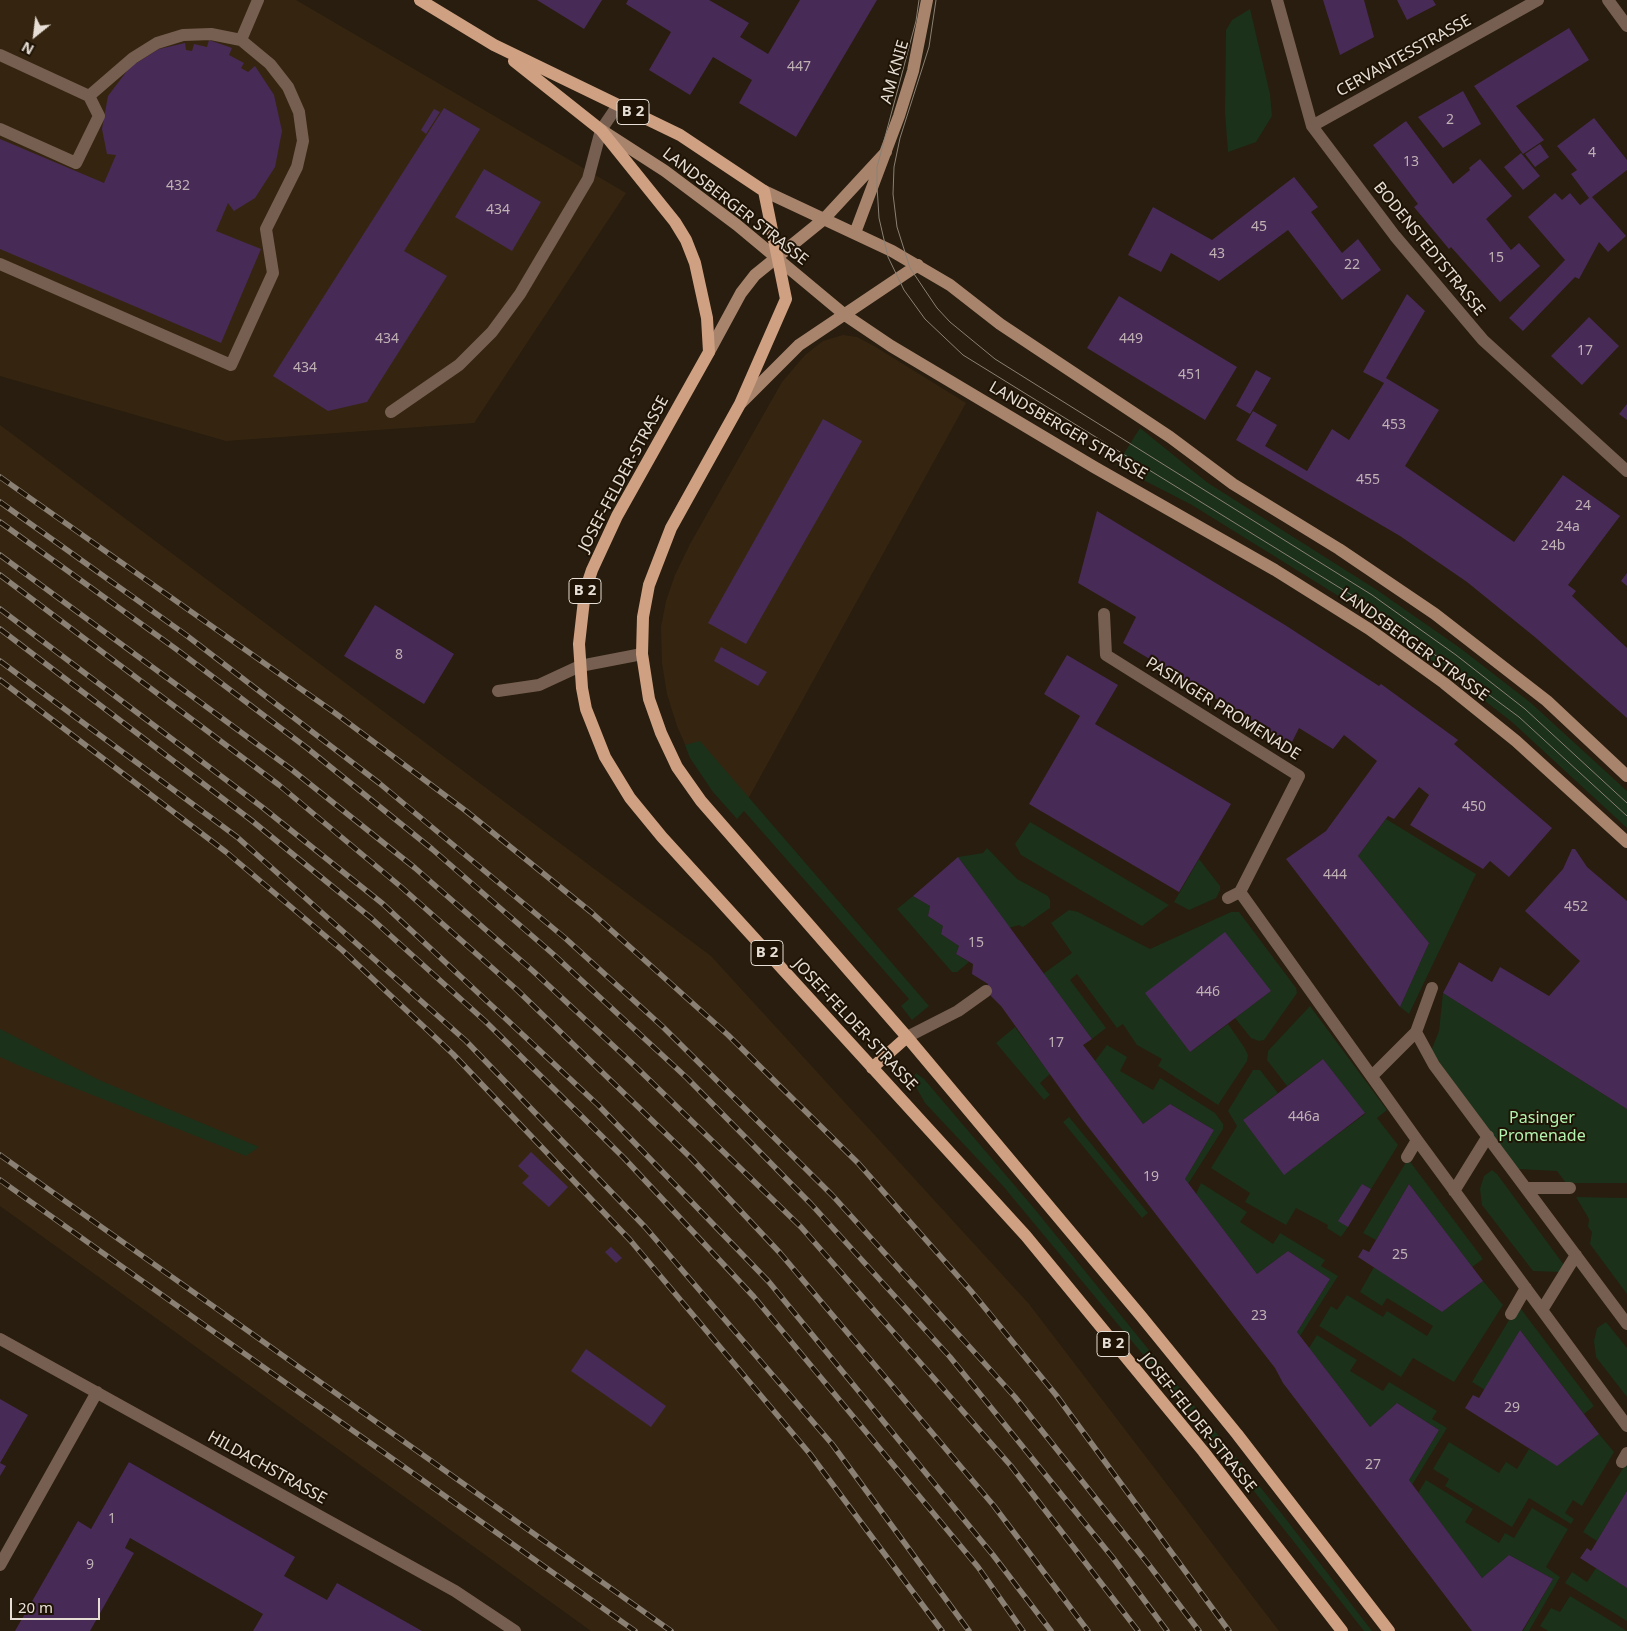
<!DOCTYPE html>
<style>
body{margin:0}
#map{position:relative;width:1627px;height:1631px;overflow:hidden;background:#281d0e;font-family:"Noto Sans",sans-serif}
canvas{display:block}
.north{position:absolute;left:10px;top:10px;width:50px;height:50px;-webkit-text-stroke:4px #1e1305;paint-order:stroke;rotate:209deg;font-size:14px;font-weight:700;line-height:20px;text-align:center;color:#e7dfd5}
.north::after{content:'';display:block;margin:auto;width:18px;height:22px;background:#e7dfd5;clip-path:polygon(50% 0,100% 100%,50% 72%,0 100%)}
.scale{position:absolute;left:10px;top:1598px;width:90px;height:22px;box-sizing:border-box;border:2px solid #e7dfd5;border-top:0;padding-left:6px;font-size:15px;line-height:18px;white-space:nowrap;color:#e7dfd5;-webkit-text-stroke:4px #1e1305;paint-order:stroke}
</style>
<div id="map">
<canvas width="1627" height="1631"></canvas>
<div class="north">N</div>
<div class="scale">20 m</div>
</div>
<script>
const g = document.querySelector('canvas').getContext('2d');
g.lineJoin = 'round';
function paint(path, color) { g.fillStyle = color; g.fill(path, 'evenodd'); }
const shape = rows => new Path2D(rows.map(r => 'M' + r).join(''));
function strokePath(path, color, width, dash) { g.strokeStyle = color; g.lineWidth = width; g.lineCap = dash ? 'butt' : 'round'; g.setLineDash(dash || []); g.stroke(path); }
function drawText(font, color, halo, rows, align = 'center') {
  g.font = font + ' "Noto Sans",sans-serif'; g.lineWidth = 4; g.setLineDash([]); g.textBaseline = 'middle'; g.strokeStyle = halo; g.fillStyle = color; for (const [text, x, y, turn = 0] of rows) {
    g.save(); g.translate(x, y); g.rotate((+turn || 0) * Math.PI / 180); g.textAlign = isNaN(turn) ? turn : align; if (halo) g.strokeText(text, 0, 0); g.fillText(text, 0, 0); g.restore();
  }
}
paint(shape([
 [0,0,296,0,626,193,474,423,226,441,0,376],
 [843,335,857,337,874,346,966,403,748,799,691,758,677,726,667,694,662,663,661,627,666,601,675,575,690,544,782,382,805,355,823,341],
 [0,425,711,956,1029,1304,1279,1631,591,1631,0,1206]
]), '#352510');
paint(shape([
 [1250,9,1270,94,1272,116,1256,142,1228,152,1225,113,1226,30,1232,20],
 [1140,428,1208,483,1377,590,1460,648,1531,703,1627,791,1627,828,1512,722,1444,669,1361,610,1192,505,1116,466],
 [700,741,929,1006,912,1020,901,1006,909,999,744,811,737,819,713,792,690,758,685,745],
 [1386,819,1476,874,1409,1014,1400,1007,1429,943,1358,856],
 [1030,822,1169,905,1142,926,1021,855,1015,844],
 [987,848,1017,879,1048,896,1050,900,1050,908,1023,927,1019,925,1009,928,958,857,983,853],
 [1199,859,1220,886,1220,890,1216,898,1189,910,1174,902],
 [913,896,930,906,928,916,943,926,941,934,959,946,956,954,969,962,957,972,952,972,897,909],
 [1069,910,1078,912,1150,949,1231,912,1239,912,1296,988,1297,993,1264,1040,1259,1041,1251,1038,1235,1018,1271,991,1146,993,1190,1052,1228,1024,1244,1047,1248,1055,1247,1061,1218,1105,1158,1066,1162,1059,1137,1045,1123,1024,1117,1028,1077,974,1070,980,1106,1028,1092,1039,1043,974,1072,953,1051,923],
 [1443,993,1627,1109,1627,1183,1566,1183,1557,1171,1518,1169,1431,1051,1439,1031],
 [1310,1006,1387,1110,1377,1118,1398,1145,1371,1189,1362,1184,1348,1227,1341,1237,1327,1228,1328,1225,1296,1208,1286,1225,1245,1202,1250,1193,1211,1168,1237,1126,1228,1111,1253,1070,1260,1070,1278,1093,1243,1120,1284,1174,1365,1114,1323,1059,1287,1086,1267,1060,1268,1051],
 [1015,1027,1050,1074,1040,1083,1050,1095,1044,1100,996,1043],
 [0,1029,99,1080,259,1147,246,1156,22,1067,0,1057],
 [1107,1045,1127,1057,1120,1071,1153,1090,1160,1078,1215,1113,1223,1124,1223,1129,1188,1184,1185,1179,1214,1130,1170,1104,1143,1124,1095,1061],
 [916,1073,924,1079,1033,1207,1282,1514,1372,1631,1364,1631,1209,1434,1003,1186,925,1103,912,1080],
 [1069,1117,1148,1213,1142,1218,1063,1122],
 [1408,1159,1483,1259,1472,1267,1409,1184,1376,1240,1363,1233],
 [1492,1170,1497,1174,1564,1265,1559,1272,1533,1271,1482,1205,1480,1189,1484,1176],
 [1201,1183,1247,1212,1240,1222,1273,1244,1280,1233,1325,1260,1321,1266,1338,1276,1300,1336,1297,1332,1330,1279,1288,1251,1257,1274,1196,1194],
 [1576,1197,1627,1198,1627,1294,1590,1244,1592,1232,1588,1227,1589,1219],
 [1374,1267,1442,1312,1483,1281,1503,1305,1454,1382,1413,1358,1401,1377,1319,1326,1331,1306,1337,1310,1347,1295,1383,1317,1387,1311,1427,1336,1433,1326,1387,1298,1382,1306,1360,1292],
 [1518,1305,1594,1406,1584,1414,1520,1330,1485,1390,1472,1382],
 [1606,1322,1627,1348,1627,1397,1596,1357,1594,1341,1597,1328],
 [1317,1335,1357,1360,1350,1371,1383,1391,1389,1382,1437,1411,1432,1419,1447,1428,1412,1485,1409,1480,1439,1430,1397,1403,1370,1427,1309,1348],
 [1599,1434,1614,1452,1582,1506,1573,1500,1565,1513,1574,1519,1571,1524,1529,1498,1512,1527,1445,1486,1449,1479,1433,1469,1449,1442,1499,1473,1506,1462,1517,1469,1529,1449,1557,1465],
 [1627,1462,1627,1491,1597,1541,1583,1532],
 [1426,1480,1473,1509,1465,1522,1499,1543,1505,1533,1514,1538,1532,1508,1568,1529,1546,1567,1560,1577,1529,1631,1523,1631,1553,1579,1509,1555,1482,1578,1418,1493],
 [1596,1568,1627,1588,1627,1621,1565,1583,1572,1572,1587,1582],
 [1570,1596,1603,1616,1627,1631,1548,1631,1540,1626,1551,1608,1560,1612]
]), '#1b311a');
paint(shape([
 [537,0,602,0,584,29],
 [628,0,709,0,749,23,740,37,768,54,800,0,877,0,796,137,739,103,752,80,713,57,690,95,649,70,671,32,626,4],
 [1323,0,1364,0,1374,37,1340,55],
 [1397,0,1433,0,1436,5,1407,20],
 [1569,28,1589,60,1516,106,1544,140,1523,154,1474,86],
 [209,40,232,48,229,55,244,63,241,68,248,72,255,66,274,95,282,131,275,167,255,198,234,211,228,203,216,231,261,249,221,343,0,249,0,139,104,183,116,155,107,154,102,129,108,96,130,67,159,49,185,43,186,50,192,51,194,44,207,47],
 [1463,91,1481,124,1443,148,1418,117],
 [444,108,480,129,404,251,447,276,367,402,328,411,273,376],
 [434,109,440,112,426,134,421,130],
 [1594,118,1627,160,1627,170,1592,197,1626,236,1608,252,1599,242,1579,279,1575,277,1523,331,1509,318,1565,260,1528,217,1555,193,1562,200,1570,193,1580,205,1589,198,1571,174,1577,170,1557,146],
 [1406,121,1453,184,1470,170,1469,168,1480,159,1512,196,1486,219,1511,250,1519,243,1540,266,1500,302,1451,247,1449,249,1414,207,1418,204,1373,145],
 [1540,144,1549,157,1535,167,1525,154],
 [1521,153,1540,176,1523,190,1504,167],
 [484,169,541,202,512,251,455,217],
 [1294,177,1318,207,1311,212,1342,253,1358,239,1381,270,1342,300,1288,230,1219,281,1171,253,1161,272,1128,255,1153,207,1212,240],
 [1407,294,1425,311,1386,378,1439,410,1405,466,1514,542,1563,475,1620,516,1568,585,1576,591,1572,596,1627,648,1627,718,1536,638,1467,582,1400,536,1236,440,1253,411,1277,425,1265,446,1307,471,1332,429,1349,440,1384,383,1363,372],
 [1119,296,1237,367,1205,420,1087,348],
 [1589,317,1619,346,1582,385,1551,356],
 [1256,370,1271,378,1250,414,1236,406],
 [1627,404,1627,420,1619,414],
 [823,419,862,441,746,644,708,623],
 [1097,511,1285,625,1379,686,1381,684,1458,740,1454,744,1552,828,1509,877,1490,861,1483,869,1410,825,1429,795,1419,787,1394,819,1388,816,1358,856,1429,943,1400,1007,1286,859,1326,831,1377,761,1344,735,1333,749,1299,728,1291,744,1123,643,1136,617,1078,583],
 [1627,573,1627,586,1621,581],
 [375,605,454,654,424,704,344,656],
 [721,647,767,672,758,686,714,661],
 [1067,655,1118,685,1095,724,1231,804,1179,892,1029,804,1080,716,1044,694],
 [1572,849,1575,849,1587,867,1627,901,1627,1109,1443,993,1459,962,1492,982,1500,967,1549,996,1580,961,1525,911,1563,869],
 [958,857,1092,1039,1083,1045,1143,1124,1170,1104,1214,1130,1185,1179,1257,1274,1288,1251,1330,1279,1297,1332,1370,1427,1397,1403,1439,1430,1409,1480,1482,1578,1509,1555,1553,1579,1522,1631,1472,1631,1283,1383,1275,1368,1082,1119,1001,1006,986,991,988,984,972,974,973,964,956,954,959,946,941,934,943,926,928,916,930,906,913,896],
 [1225,932,1271,991,1190,1052,1145,993],
 [1323,1059,1365,1113,1284,1175,1243,1120],
 [531,1152,568,1187,549,1207,522,1183,529,1176,518,1166],
 [1362,1184,1371,1189,1348,1227,1338,1221],
 [1409,1184,1483,1281,1442,1312,1358,1257,1363,1249,1369,1252],
 [611,1247,622,1258,616,1263,605,1252],
 [1520,1330,1599,1434,1557,1466,1465,1408,1473,1395,1479,1398],
 [586,1349,666,1406,651,1427,571,1371],
 [0,1399,28,1415,0,1463,6,1466,0,1476],
 [129,1462,295,1557,284,1576,327,1600,337,1583,422,1631,253,1631,263,1614,130,1538,125,1548,134,1553,90,1631,15,1631,78,1521,91,1529],
 [1627,1491,1627,1588,1580,1558,1587,1548,1591,1551]
]), '#482a56');
strokePath(shape([
 [241,40,258,0],
 [0,55,89,96,133,58,157,43,183,35,211,34,241,40,270,64,288,87,299,112,303,141,297,167,266,229,273,273,231,365,0,264],
 [0,129,76,163,99,116,89,96],
 [391,412,459,365,492,332,520,294,588,179,601,130,618,105],
 [498,691,539,685,580,666,642,654],
 [907,1037,958,1011,986,991]
]), '#765f51', 12);
strokePath(shape([
 [1277,0,1312,126,1395,236,1483,340,1627,471],
 [1608,0,1627,26],
 [1312,126,1538,0],
 [1104,614,1106,655,1299,776,1240,892,1417,1140,1627,1426],
 [1228,898,1240,892],
 [1432,988,1416,1032,1434,1065,1627,1324],
 [1372,1076,1416,1032],
 [1407,1157,1417,1140],
 [1526,1188,1570,1188],
 [1454,1191,1488,1136],
 [1542,1310,1576,1255],
 [1511,1314,1526,1288],
 [0,1339,455,1591,515,1631],
 [1622,1462,1627,1453],
 [0,1565,97,1392]
]), '#765f51', 12);
strokePath(shape([
 [603,131,665,171,737,225,845,315,891,346,1094,467,1275,570,1369,629,1444,683,1516,741,1627,842],
 [764,191,892,251,950,285,1000,324,1170,437,1233,484,1339,549,1435,614,1547,701,1627,776],
 [855,233,899,116,913,71,927,0],
 [709,352,741,293,755,275,824,219,886,152],
 [741,403,799,345,918,265]
]), '#a8846d', 12);
strokePath(shape([
 [420,0,494,45,680,135,764,191,786,299,740,404,671,528,649,585,643,617,642,654,649,699,661,733,677,767,701,801,907,1037,1141,1316,1237,1434,1389,1631],
 [514,61,601,130,675,222,686,240,695,263,707,318,709,352,617,516,592,570,585,591,579,644,582,688,586,709,605,757,630,798,662,837,1026,1236,1203,1451,1342,1631],
 [872,1068,907,1037]
]), '#cfa082', 12);
strokePath(shape([
 [919,0,916,21,877,167,877,186,879,218,888,257,904,290,925,319,963,355,1366,604,1519,717,1627,816],
 [936,0,929,47,900,138,894,167,893,194,897,227,910,268,937,308,950,322,995,359,1372,595,1456,655,1525,709,1627,803]
]), '#8a8074', 1);
const rail = shape([
 [0,477,335,713,466,811,591,912,728,1035,858,1163,971,1291,1056,1395,1229,1631],
 [0,502,186,635,379,783,565,938,663,1027,832,1195,1015,1397,1149,1565,1199,1631],
 [0,522,176,649,307,748,432,849,553,954,687,1078,811,1204,950,1357,1113,1558,1167,1631],
 [0,555,291,769,415,868,533,971,635,1066,801,1227,1011,1466,1138,1631],
 [0,575,279,785,400,886,516,989,691,1158,780,1253,994,1506,1088,1631],
 [0,609,262,807,383,904,598,1105,769,1282,993,1555,1051,1631],
 [0,629,251,820,371,918,485,1021,624,1158,754,1297,978,1567,1023,1631],
 [0,661,237,837,466,1041,645,1227,832,1444,969,1631],
 [0,680,226,852,342,950,453,1054,630,1240,810,1454,942,1631],
 [0,1155,671,1631],
 [0,1180,635,1631]
]);
strokePath(rail, '#8a8074', 5.5);
strokePath(rail, '#1e1305', 4, [11]);
drawText('14px', '#bfb2b5', null, [
 ["447",799,67],
 ["2",1450,120],
 ["4",1592,153],
 ["13",1411,162],
 ["432",178,186],
 ["434",498,210],
 ["45",1259,227],
 ["43",1217,254],
 ["15",1496,258],
 ["22",1352,265],
 ["434",387,339],
 ["449",1131,339],
 ["17",1585,351],
 ["434",305,368],
 ["451",1190,375],
 ["453",1394,425],
 ["455",1368,480],
 ["24",1583,506],
 ["24a",1568,527],
 ["24b",1553,546],
 ["8",399,655],
 ["450",1474,807],
 ["444",1335,875],
 ["452",1576,907],
 ["15",976,943],
 ["446",1208,992],
 ["17",1056,1043],
 ["446a",1304,1117],
 ["19",1151,1177],
 ["25",1400,1255],
 ["23",1259,1316],
 ["29",1512,1408],
 ["27",1373,1465],
 ["1",112,1519],
 ["9",90,1565]
]);
for (const [x, y, w] of [
 [633,112,32],
 [585,591,32],
 [767,953,32],
 [1113,1344,32]
]) { const box = new Path2D(); box.roundRect(x - w / 2, y - 12.5, w, 25, 4); g.fillStyle = '#1e1305'; g.fill(box); strokePath(box, '#e7dfd5', 1); }
drawText('bold 15px', '#e7dfd5', null, [
 ["B 2",633,112],
 ["B 2",585,591],
 ["B 2",767,953],
 ["B 2",1113,1344]
]);
drawText('16px', '#e7dfd5', '#1e1305', [
 ["CERVANTESSTRASSE",1404,56,-29],
 ["AM KNIE",895,72,-74],
 ["LANDSBERGER STRASSE",735,207,38],
 ["BODENSTEDTSTRASSE",1429,249,51],
 ["LANDSBERGER STRASSE",1068,431,30],
 ["JOSEF-FELDER-STRASSE",624,474,-62],
 ["LANDSBERGER STRASSE",1414,645,36],
 ["PASINGER PROMENADE",1223,709,32],
 ["JOSEF-FELDER-STRASSE",855,1025,47],
 ["JOSEF-FELDER-STRASSE",1198,1423,51],
 ["HILDACHSTRASSE",267,1468,29]
]);
drawText('16px', '#b2f3af', '#1e1305', [
 ["Pasinger",1542,1118],
 ["Promenade",1542,1136]
]);
</script>
